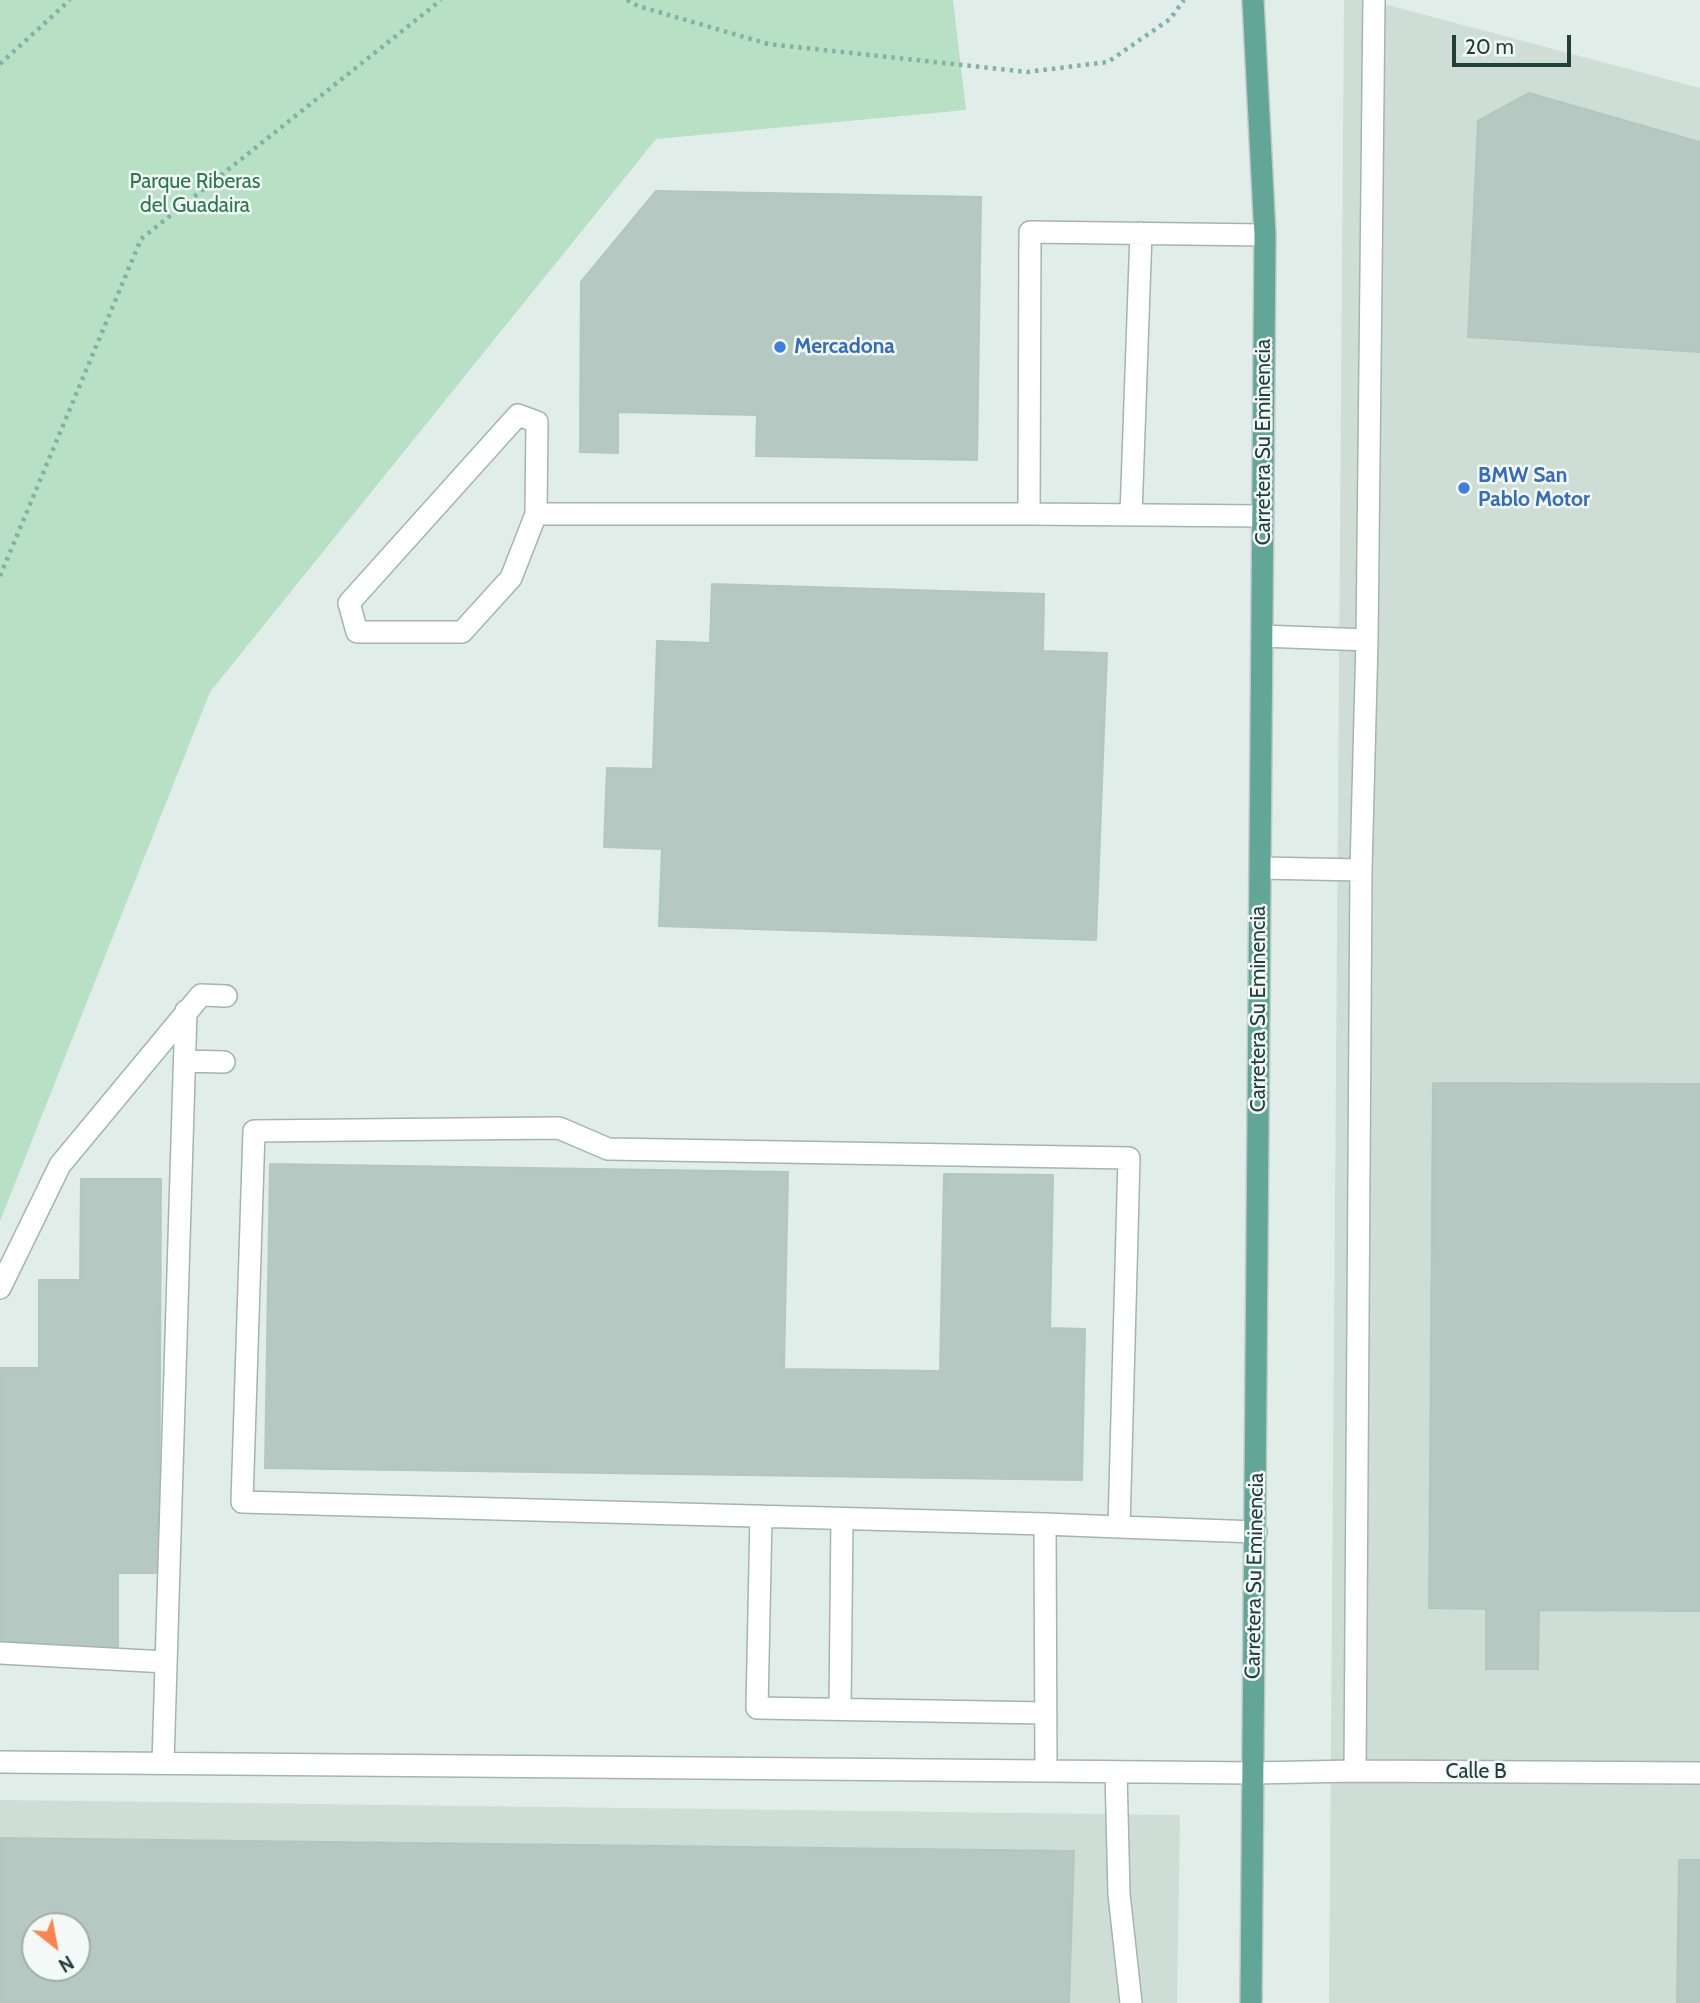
<!DOCTYPE html>
<style>
body{margin:0}
#map{position:relative;width:1700px;height:2003px;overflow:hidden;background:#e1ede8;font-family:Cabin,sans-serif}
canvas{display:block}
.north{position:absolute;left:21px;top:1912px;width:70px;height:70px;box-sizing:border-box;background:#f2f9f6;border:2px solid #9eafaa;border-radius:50%;rotate:149deg;font-size:19px;font-weight:700;line-height:28px;text-align:center;color:#203f39}
.north::after{content:'';display:block;margin:auto;width:24px;height:32px;background:#fd834f;clip-path:polygon(50% 0,100% 100%,50% 72%,0 100%)}
.scale{position:absolute;left:1452px;top:35px;width:119px;height:32px;box-sizing:border-box;border:4px solid #203f39;border-top:0;padding-left:9px;font-size:21px;line-height:24px;white-space:nowrap;color:#203f39;-webkit-text-stroke:5px #f2f9f6;paint-order:stroke}
</style>
<div id="map">
<canvas width="1700" height="2003"></canvas>
<div class="north">N</div>
<div class="scale">20 m</div>
</div>
<script>
const g = document.querySelector('canvas').getContext('2d');
g.lineJoin = 'round';
function paint(path, color) { g.fillStyle = color; g.fill(path, 'evenodd'); }
const shape = rows => new Path2D(rows.map(r => 'M' + r).join(''));
function strokePath(path, color, width, dash) { g.strokeStyle = color; g.lineWidth = width; g.lineCap = dash ? 'butt' : 'round'; g.setLineDash(dash || []); g.stroke(path); }
function drawText(font, color, halo, rows, align = 'center') {
  g.font = font + ' Cabin,sans-serif'; g.lineWidth = 5; g.setLineDash([]); g.textBaseline = 'middle'; g.strokeStyle = halo; g.fillStyle = color; for (const [text, x, y, turn = 0] of rows) {
    g.save(); g.translate(x, y); g.rotate((+turn || 0) * Math.PI / 180); g.textAlign = isNaN(turn) ? turn : align; if (halo) g.strokeText(text, 0, 0); g.fillText(text, 0, 0); g.restore();
  }
}
paint(shape([
 [1344,0,1369,0,1700,88,1700,2003,1329,2003],
 [0,1800,1180,1815,1177,2003,0,2003],
 [35,1926,77,1926,77,1968,35,1968]
]), '#cfddd7');
paint(shape([
 [0,0,953,0,966,110,656,139,210,692,0,1221]
]), '#b8e0c5');
const building = shape([
 [1529,93,1700,142,1700,352,1468,337,1478,121,1529,93],
 [656,191,981,197,977,460,756,456,757,415,618,412,618,453,580,452,581,282,656,191],
 [712,584,1044,594,1043,651,1107,653,1096,940,659,926,662,849,604,847,607,768,653,769,657,641,710,643,712,584],
 [1433,1083,1700,1084,1700,1611,1539,1610,1538,1669,1486,1669,1486,1609,1429,1608,1433,1083],
 [270,1164,788,1172,784,1369,940,1371,944,1174,1053,1175,1050,1328,1085,1329,1082,1480,265,1468,270,1164],
 [81,1179,161,1179,159,1573,118,1573,118,1651,0,1651,0,1368,39,1368,39,1280,80,1280,81,1179],
 [0,1838,1074,1851,1069,2003,0,2003,0,1838],
 [35,1926,77,1926,77,1968,35,1968,35,1926],
 [1679,1860,1700,1860,1700,2003,1677,2003,1679,1860]
]);
paint(building, '#b6c8c2');
strokePath(building, '#b3c7c0', 2);
const minor = shape([
 [518,415,537,422,536,514,511,578,462,632,357,632,349,603,518,415],
 [536,514,1029,514,1030,232,1265,235],
 [1029,514,1263,516],
 [1131,515,1141,233],
 [1262,636,1367,640],
 [1260,868,1361,870],
 [185,1061,224,1062],
 [0,1288,60,1165,201,995,226,996],
 [761,1516,757,1708,1046,1713],
 [1045,1524,1046,1771],
 [1119,1527,1129,1158,608,1149,559,1128,254,1131,242,1502,1045,1524,1119,1527,1256,1532],
 [0,1653,166,1662],
 [840,1709,842,1519],
 [0,1762,1046,1771,1253,1773,1355,1771,1700,1773],
 [163,1763,186,1011],
 [1355,1771,1361,870,1367,640,1374,0],
 [1116,1772,1119,1894,1131,2003]
]);
const major = shape([
 [1251,2003,1265,235,1253,0]
]);
strokePath(minor, '#a3b5b0', 24);
strokePath(major, '#c1c9c8', 24);
strokePath(shape([
 [627,0,638,6,768,44,1027,72,1108,62,1170,19,1184,0],
 [0,64,70,0],
 [0,576,141,239,441,0]
]), '#7fb3a6', 4.5, [3.5, 5]);
strokePath(minor, '#fff', 21);
strokePath(major, '#62a698', 21);
for (const [x, y, r, color] of [
 [780,347,7,"#3f7fe0"],
 [1464,488,7,"#3f7fe0"]
]) { const dot = new Path2D(); dot.arc(x, y, r, 0, 2 * Math.PI); g.fillStyle = color; g.fill(dot); strokePath(dot, '#f2f9f6', 2.5); }
drawText('21px', '#277a4b', '#f2f9f6', [
 ["Parque Riberas",195,182],
 ["del Guadaira",195,206]
]);
drawText('bold 21px', '#366cbe', '#f2f9f6', [
 ["Mercadona",794,347],
 ["BMW San",1478,476],
 ["Pablo Motor",1478,500]
], 'left');
drawText('21px', '#203f39', '#f2f9f6', [
 ["Carretera Su Eminencia",1264,442,-90],
 ["Carretera Su Eminencia",1259,1009,-90],
 ["Carretera Su Eminencia",1255,1576,-89],
 ["Calle B",1476,1772]
]);
</script>
